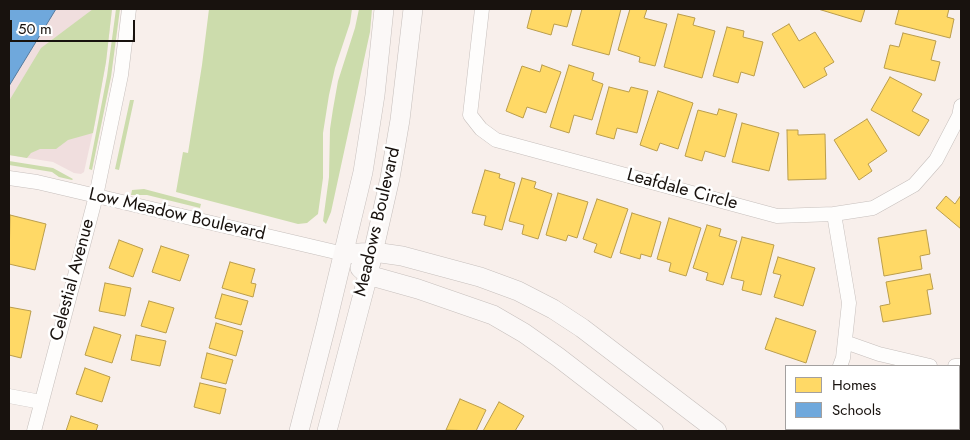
<!DOCTYPE html>
<style>
body{margin:0}
#map{position:relative;width:970px;height:440px;overflow:hidden;background:#f8efeb;font-family:Jost,sans-serif}
canvas{display:block}
.frame{position:absolute;inset:0;border:10px solid #18120e;pointer-events:none}
.legend{position:absolute;left:785px;top:365px;width:175px;height:65px;box-sizing:border-box;background:#fff;border:1px solid #a3a09f;margin:0;padding:6px 9px;list-style:none;font-size:15px;color:#18120e}
.legend li{display:flex;align-items:center;gap:10px;height:25px}
.legend b{width:25px;border:1px solid #a3a09f}
.scale{position:absolute;left:10px;top:20px;width:125px;height:22px;box-sizing:border-box;border:2px solid #18120e;border-top:0;padding-left:6px;font-size:15px;line-height:18px;white-space:nowrap;color:#18120e;-webkit-text-stroke:4px #fff;paint-order:stroke}
</style>
<div id="map">
<canvas width="970" height="440"></canvas>
<div class="frame"></div>
<ul class="legend">
<li><b style="height:14px;background:#ffd966"></b>Homes</li>
<li><b style="height:14px;background:#6fa8dc"></b>Schools</li>
</ul>
<div class="scale">50 m</div>
</div>
<script>
const g = document.querySelector('canvas').getContext('2d');
g.lineJoin = 'round';
function paint(path, color) { g.fillStyle = color; g.fill(path, 'evenodd'); }
const shape = rows => new Path2D(rows.map(r => 'M' + r).join(''));
function strokePath(path, color, width, dash) { g.strokeStyle = color; g.lineWidth = width; g.lineCap = dash ? 'butt' : 'round'; g.setLineDash(dash || []); g.stroke(path); }
function drawText(font, color, halo, rows, align = 'center') {
  g.font = font + ' Jost,sans-serif'; g.lineWidth = 5; g.setLineDash([]); g.textBaseline = 'middle'; g.strokeStyle = halo; g.fillStyle = color; for (const [text, x, y, turn = 0] of rows) {
    g.save(); g.translate(x, y); g.rotate((+turn || 0) * Math.PI / 180); g.textAlign = isNaN(turn) ? turn : align; if (halo) g.strokeText(text, 0, 0); g.fillText(text, 0, 0); g.restore();
  }
}
paint(shape([
 [9,9,112,9,106,62,96,118,84,172,81,174,74,173,53,162,9,155]
]), '#f0dede');
paint(shape([
 [93,9,112,9,106,62,93,133,68,140,56,149,40,149,31,153,27,158,9,155,9,101,41,48],
 [116,9,120,9,111,77,92,170,89,169,107,76],
 [209,9,352,9,350,23,335,68,329,95,323,133,323,178,318,214,307,223,298,224,176,192,183,152,188,153,202,65],
 [359,9,372,9,370,32,331,212,326,224,323,221,329,177,330,129,333,109,338,81,355,28],
 [130,100,134,100,119,170,115,169],
 [9,161,53,168,73,179,72,180,59,177,52,172,9,165],
 [144,189,201,204,200,208,147,195,131,195,132,190]
]), '#ccdcac');
const homes = shape([
 [532,9,572,9,567,27,554,24,551,35,527,28,532,9],
 [582,9,621,9,609,55,572,45,582,9],
 [630,9,647,9,644,18,667,24,655,66,639,62,640,57,618,50,630,9],
 [818,9,865,9,861,22,818,9],
 [899,9,949,9,947,17,954,19,950,38,895,24,899,9],
 [678,14,695,18,693,25,715,31,702,78,664,67,678,14],
 [789,24,799,41,815,32,834,62,824,68,827,75,804,88,772,34,789,24],
 [727,27,744,31,743,37,763,42,754,76,741,72,738,83,713,76,727,27],
 [903,33,936,41,931,60,940,62,935,81,884,68,890,45,899,47,903,33],
 [542,65,561,72,546,113,527,107,523,118,506,111,522,66,540,72,542,65],
 [569,65,594,73,592,80,603,84,592,120,574,115,569,133,550,127,569,65],
 [890,77,922,94,912,111,929,120,919,136,871,110,890,77],
 [609,87,629,92,631,87,648,91,637,133,617,128,614,139,596,134,609,87],
 [658,91,693,103,678,149,660,143,657,151,640,145,658,91],
 [719,109,737,114,725,157,705,151,702,161,685,156,698,110,717,115,719,109],
 [867,119,887,151,868,164,872,171,859,180,834,140,867,119],
 [742,123,779,133,769,171,732,162,742,123],
 [787,130,798,130,798,135,825,134,826,179,788,180,787,130],
 [485,170,500,174,499,178,515,183,502,230,484,225,486,216,472,213,485,170],
 [522,178,536,182,534,188,552,194,538,239,522,234,524,225,509,221,522,178],
 [558,193,588,202,577,238,568,235,566,241,546,235,558,193],
 [961,195,961,229,936,208,946,196,955,204,961,195],
 [597,199,628,209,611,258,594,252,597,244,583,239,597,199],
 [632,213,661,222,651,257,641,254,640,259,620,253,632,213],
 [10,215,46,224,35,270,9,264,10,215],
 [669,218,701,228,686,276,669,271,671,263,657,259,669,218],
 [707,225,721,229,719,236,737,241,723,285,706,280,708,273,693,268,707,225],
 [926,230,930,254,920,256,922,269,884,276,878,238,926,230],
 [742,237,774,245,761,295,742,290,744,281,731,278,742,237],
 [119,240,143,249,133,277,109,268,119,240],
 [161,246,189,255,180,281,152,272,161,246],
 [778,257,815,268,803,306,774,297,781,275,773,273,778,257],
 [230,262,255,269,251,283,256,284,253,297,222,288,230,262],
 [930,274,933,289,927,290,931,314,883,322,880,306,890,304,886,282,930,274],
 [105,283,131,288,125,316,99,311,105,283],
 [222,294,248,301,241,325,215,318,222,294],
 [149,301,174,308,166,333,141,326,149,301],
 [9,307,31,311,21,358,9,355,9,307],
 [776,318,816,331,806,363,765,349,776,318],
 [216,323,243,331,236,356,209,348,216,323],
 [94,327,121,335,112,363,85,355,94,327],
 [136,335,166,341,160,366,131,360,136,335],
 [207,353,233,360,226,384,201,378,207,353],
 [85,368,110,377,102,402,76,394,85,368],
 [200,383,226,389,220,414,194,407,200,383],
 [460,399,486,410,476,431,446,430,460,399],
 [499,402,524,416,515,431,483,431,499,402],
 [71,416,98,425,96,431,66,431,71,416],
 [862,429,902,429,902,431,869,431,862,429],
 [916,429,957,429,957,431,916,431,916,429]
]);
paint(homes, '#ffd966');
strokePath(homes, '#ba9d4c', 1);
const schools = shape([
 [9,9,56,9,9,86,9,9]
]);
paint(schools, '#6fa8dc');
strokePath(schools, '#557b9e', 1);
const street = shape([
 [482,9,470,115,481,129,496,140,777,216,834,214,873,208,914,185,936,160,959,116,961,106],
 [9,178,37,182,344,254],
 [834,214,849,303,843,358,840,366],
 [845,342,879,354,930,366],
 [955,366,961,366],
 [9,396,41,402],
 [34,431,96,196,121,75,129,9],
 [817,431,818,429]
]);
const secondary = shape([
 [344,254,374,252,402,256,480,277,518,291,553,309,582,328,717,431],
 [360,268,368,275,418,289,493,315,524,333,558,357,654,431],
 [299,431,326,326,363,172,375,95,384,9],
 [327,431,368,275,390,178,400,120,413,9]
]);
strokePath(street, '#c6bfbc', 15);
strokePath(secondary, '#c6bfbc', 20);
strokePath(street, '#fefdfc', 14);
strokePath(secondary, '#fbf8f7', 19);
drawText('18px', '#18120e', '#fff', [
 ["Leafdale Circle",682,190,15],
 ["Low Meadow Boulevard",177,215,13],
 ["Meadows Boulevard",378,222,-77],
 ["Celestial Avenue",73,280,-75]
]);
</script>
